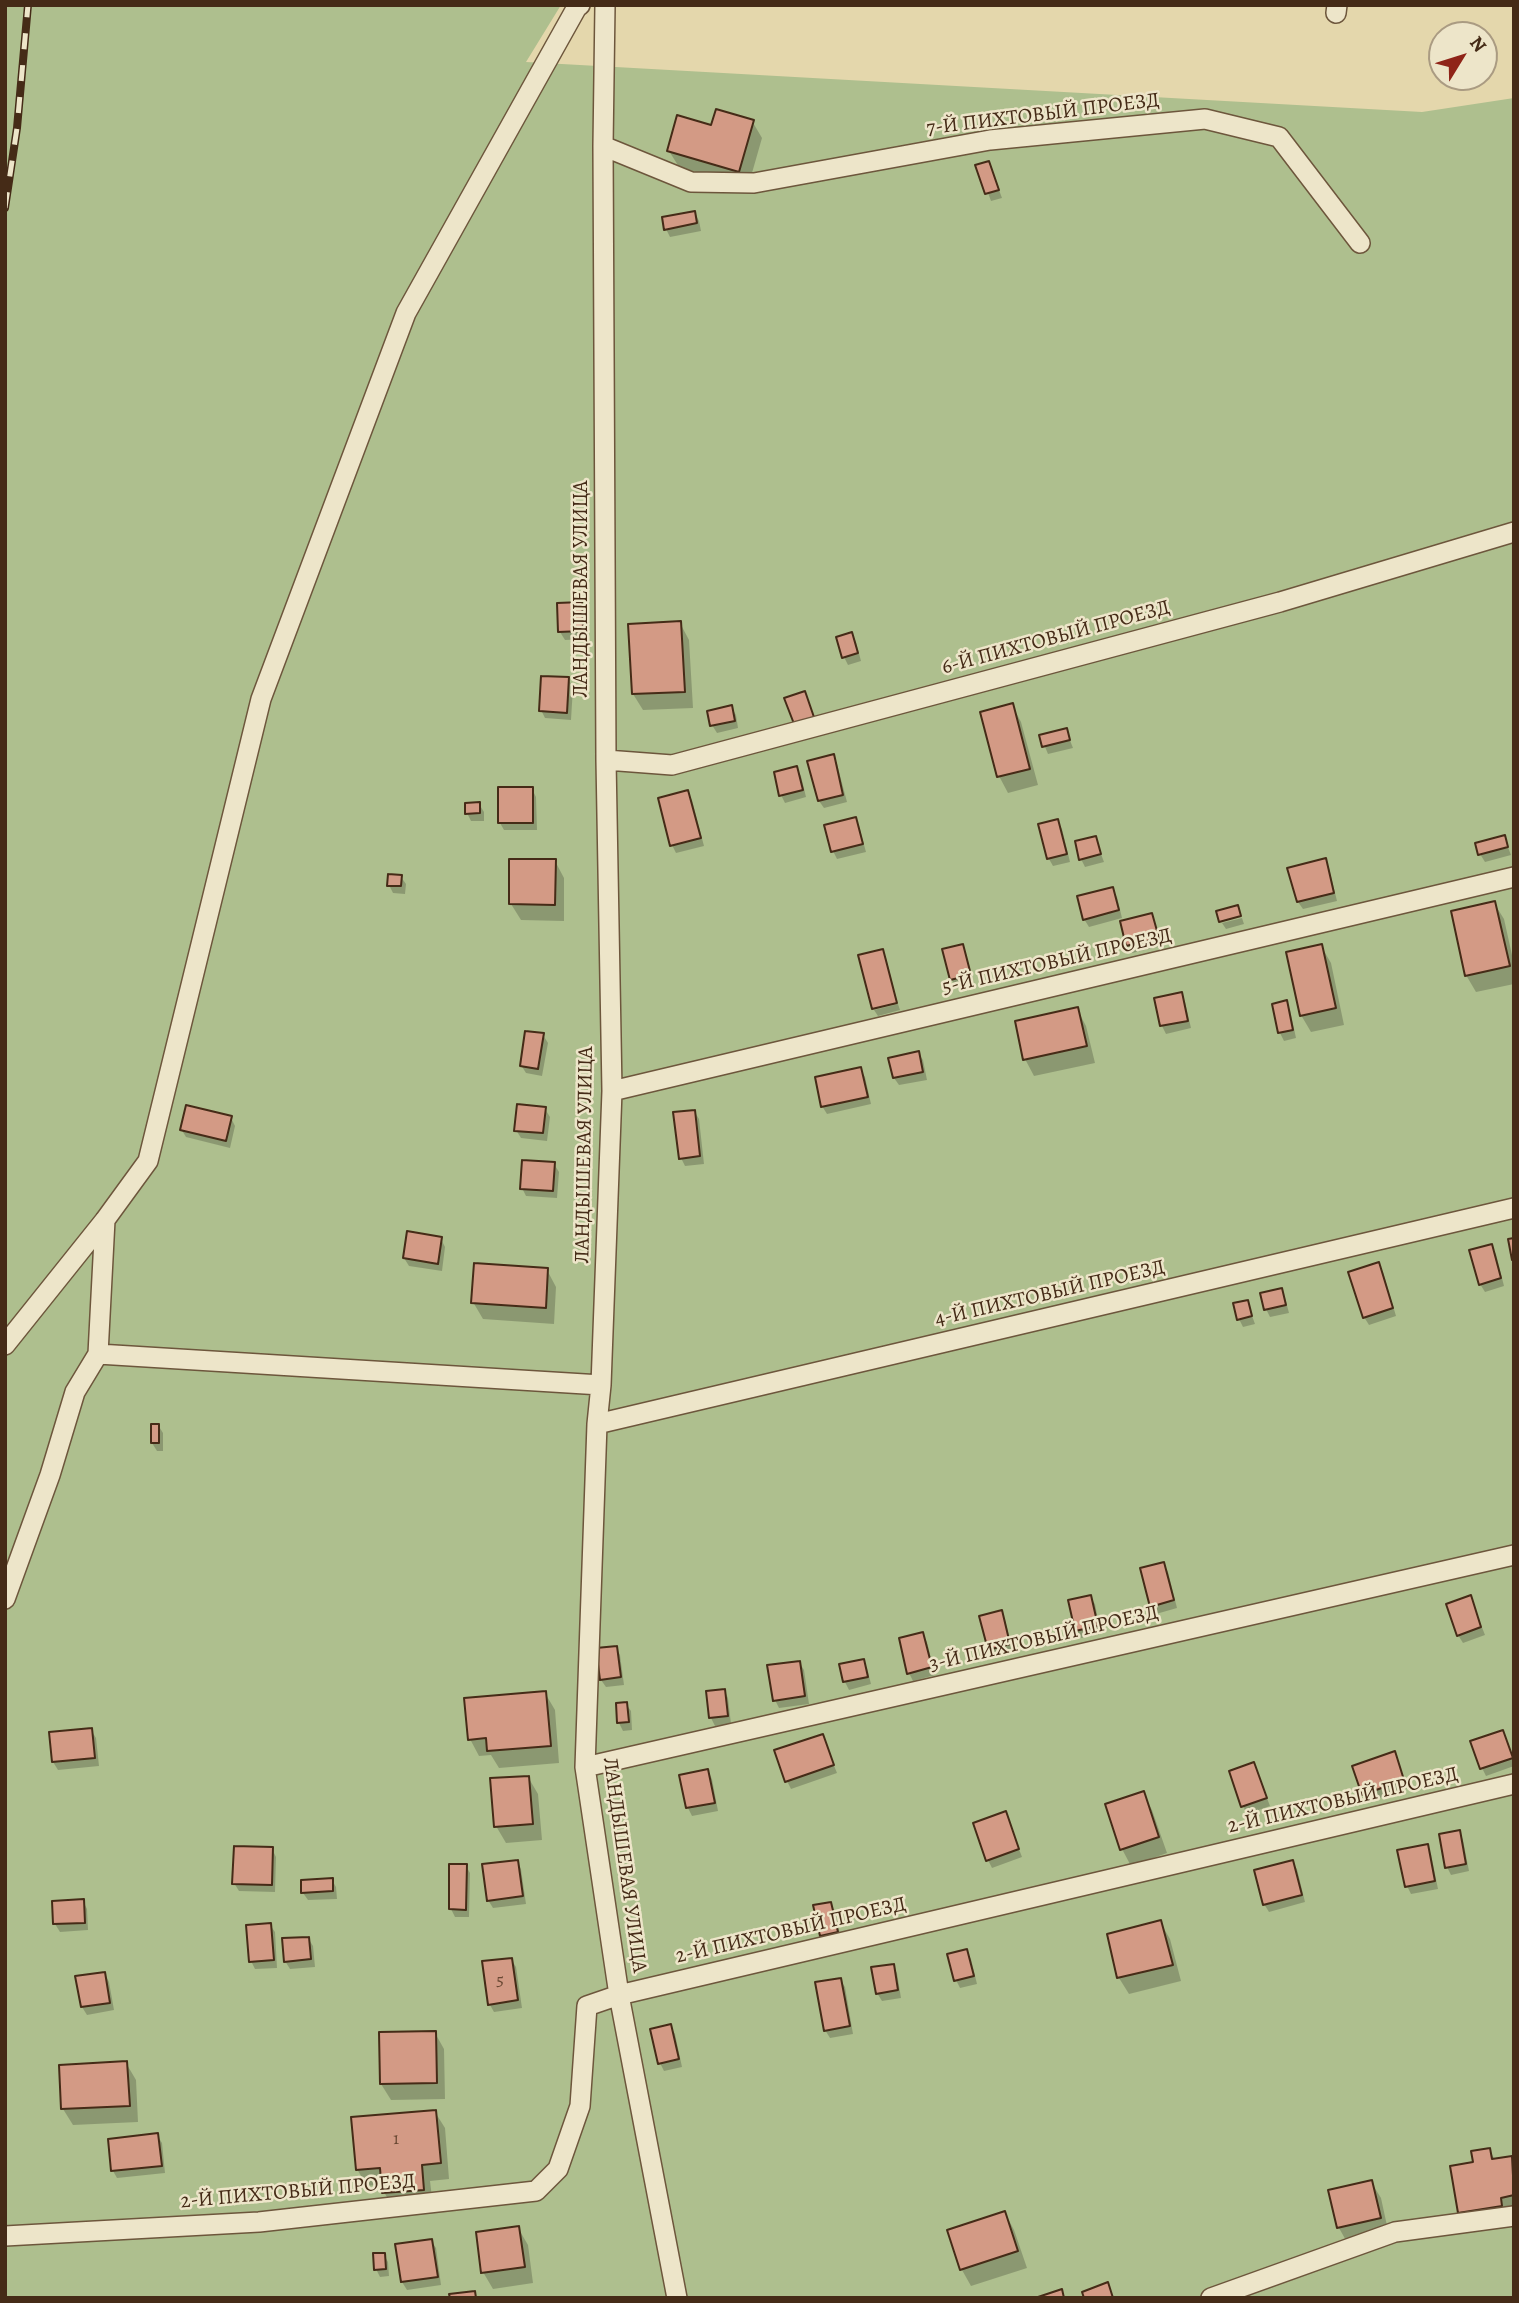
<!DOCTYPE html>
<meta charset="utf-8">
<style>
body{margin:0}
#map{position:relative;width:1519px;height:2303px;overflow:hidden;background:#e4d7ac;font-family:Alegreya,serif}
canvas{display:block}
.frame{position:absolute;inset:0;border:7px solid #452b17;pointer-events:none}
.north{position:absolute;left:1428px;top:21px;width:70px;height:70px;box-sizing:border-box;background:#ede5c9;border:2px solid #aa9b82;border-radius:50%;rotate:52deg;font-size:19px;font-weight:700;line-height:28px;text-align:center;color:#452b17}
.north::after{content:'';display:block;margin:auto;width:24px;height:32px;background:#8f2418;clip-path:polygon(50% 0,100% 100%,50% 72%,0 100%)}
</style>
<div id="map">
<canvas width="1519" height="2303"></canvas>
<div class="frame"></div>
<div class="north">N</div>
</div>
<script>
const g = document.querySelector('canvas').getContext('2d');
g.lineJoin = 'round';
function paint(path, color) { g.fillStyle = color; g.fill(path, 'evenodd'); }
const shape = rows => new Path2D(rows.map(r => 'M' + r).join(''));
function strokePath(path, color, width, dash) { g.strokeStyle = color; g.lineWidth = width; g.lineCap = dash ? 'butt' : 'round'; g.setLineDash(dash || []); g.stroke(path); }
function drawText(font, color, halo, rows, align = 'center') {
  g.font = font + ' Alegreya,serif'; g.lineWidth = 5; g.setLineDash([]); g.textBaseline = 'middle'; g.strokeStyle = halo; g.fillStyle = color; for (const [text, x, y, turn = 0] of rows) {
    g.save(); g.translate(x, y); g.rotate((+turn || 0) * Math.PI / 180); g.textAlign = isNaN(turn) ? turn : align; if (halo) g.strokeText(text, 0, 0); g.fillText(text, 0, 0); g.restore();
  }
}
paint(shape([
 [5,5,561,5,526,62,1422,112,1514,98,1514,2298,5,2298]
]), '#aebf8e');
paint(shape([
 [752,121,762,138,748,187,679,167,669,151,712,127],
 [989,163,1002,198,991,201,978,166],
 [695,213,699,221,701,231,670,237,666,229],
 [581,604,586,612,587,639,565,640,560,632],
 [680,623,689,640,693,708,643,710,633,694],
 [852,634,856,642,861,661,848,665,844,657],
 [568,679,573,687,571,720,545,718,541,710],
 [1012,705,1021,722,1038,785,1008,793,999,776],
 [731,707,736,715,738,728,717,733,712,725],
 [1066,730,1073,748,1048,754,1041,737],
 [833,757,837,764,847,802,824,808,819,801],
 [796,768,801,776,806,797,785,803,781,795],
 [532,789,536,797,537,830,504,830,500,823],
 [687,792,692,800,704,846,676,853,672,845],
 [479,804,484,812,484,821,471,821,467,813],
 [855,819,859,826,866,852,837,859,833,851],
 [1057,821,1062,829,1070,862,1053,866,1049,859,1040,825],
 [1504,837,1511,855,1485,862,1480,854],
 [1095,838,1104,862,1085,867,1081,859],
 [1325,860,1329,868,1337,901,1303,909,1298,902],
 [555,861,564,878,564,921,521,920,511,904],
 [401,877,406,884,405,894,393,893,389,885],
 [1112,889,1117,897,1122,918,1089,927,1084,919],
 [1494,903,1504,919,1514,964,1514,984,1476,992,1466,975],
 [1151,915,1155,923,1162,946,1132,953,1128,946,1122,922],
 [1242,918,1244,924,1226,929,1222,923],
 [962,946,966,954,974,983,956,987,952,980,945,950],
 [1321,946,1331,963,1344,1025,1311,1032,1301,1015],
 [882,951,886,958,897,1001,873,1007],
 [1181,994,1185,1002,1191,1028,1166,1034,1162,1026,1156,999],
 [1286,1002,1290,1010,1296,1038,1284,1041,1280,1033,1274,1005],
 [898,1004,900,1010,878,1016,874,1010],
 [1077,1009,1086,1026,1095,1063,1034,1076,1025,1059],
 [543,1035,548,1043,542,1076,526,1073,521,1065],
 [918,1053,923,1060,927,1080,899,1085,894,1078],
 [860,1069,865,1077,871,1104,827,1114,822,1106],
 [545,1109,550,1117,547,1141,521,1138,516,1130],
 [694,1111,699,1119,704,1164,685,1166,681,1158],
 [231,1118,235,1126,230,1148,186,1137,181,1129],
 [554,1164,559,1172,557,1198,526,1196,522,1188],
 [441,1239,445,1247,442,1271,409,1266,404,1258],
 [1491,1246,1496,1254,1504,1286,1485,1292,1480,1284],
 [1378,1264,1383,1272,1396,1316,1369,1325,1364,1317],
 [547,1270,556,1287,554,1324,483,1319,473,1302],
 [1281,1290,1285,1298,1289,1313,1270,1317,1266,1309],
 [1247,1302,1255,1324,1243,1327,1239,1319],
 [158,1425,163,1433,163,1451,157,1451,152,1443],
 [1163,1564,1168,1572,1177,1608,1156,1614,1151,1606],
 [1090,1597,1095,1604,1101,1634,1081,1638,1077,1630],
 [1470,1597,1485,1635,1463,1643,1458,1635],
 [1001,1612,1005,1620,1013,1652,994,1657,989,1649],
 [922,1634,927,1642,935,1675,913,1681,909,1673],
 [616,1647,620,1655,624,1685,606,1687,601,1680],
 [863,1661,867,1668,871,1684,849,1690,845,1682,841,1666],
 [799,1662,804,1670,809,1704,779,1708,775,1700],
 [724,1690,728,1698,731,1724,715,1726,711,1718,708,1692],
 [545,1693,555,1710,559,1763,499,1768,491,1755,479,1756,470,1739],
 [626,1704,631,1711,632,1730,623,1731,619,1723],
 [91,1730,96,1738,99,1766,58,1770,53,1762],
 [1503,1732,1514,1759,1514,1766,1486,1776,1482,1768],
 [822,1736,837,1773,791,1789,787,1781],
 [1394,1754,1408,1788,1368,1802,1363,1794],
 [1254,1764,1270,1806,1247,1814,1243,1806],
 [708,1771,712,1779,718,1811,692,1816,688,1808,681,1776],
 [528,1777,538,1794,542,1840,506,1843,496,1826],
 [1143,1793,1152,1810,1167,1853,1131,1866,1122,1849],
 [1005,1813,1022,1857,992,1868,988,1860],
 [1459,1832,1463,1840,1469,1871,1451,1875,1447,1867],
 [1427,1846,1431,1854,1438,1889,1411,1894,1407,1886],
 [272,1849,276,1857,275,1892,239,1891,234,1883],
 [517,1861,521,1869,526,1904,493,1908,488,1900],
 [1292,1862,1297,1869,1305,1902,1269,1912,1264,1904],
 [466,1866,470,1873,469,1917,455,1917,451,1909],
 [332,1880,336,1887,337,1899,308,1900,303,1893],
 [83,1901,87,1909,88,1930,60,1932,55,1924],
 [830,1904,835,1911,841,1940,826,1943,822,1935],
 [1160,1922,1170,1939,1181,1981,1129,1994,1119,1978,1109,1935],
 [270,1925,275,1932,277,1968,255,1969,251,1961],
 [308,1938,313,1946,315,1967,290,1969,285,1961],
 [966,1951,971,1959,977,1984,960,1988,956,1980],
 [511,1959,516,1967,522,2008,494,2012,490,2005],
 [893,1966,897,1973,901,1998,882,2001,877,1993],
 [105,1974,109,1982,114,2010,87,2015,82,2007],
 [840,1980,845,1987,853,2034,830,2038,825,2030],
 [670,2026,675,2034,682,2067,664,2071,660,2063],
 [435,2033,444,2049,445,2099,391,2100,381,2084],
 [126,2063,136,2080,138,2122,73,2125,63,2109],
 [435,2112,445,2128,449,2179,430,2181,433,2206,394,2209,384,2192,383,2184,367,2186,357,2169],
 [157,2135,162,2143,165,2173,117,2178,113,2171],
 [1489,2149,1495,2160,1511,2158,1514,2162,1514,2213,1469,2229,1459,2212,1475,2164],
 [1371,2182,1381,2198,1389,2235,1348,2244,1339,2228,1330,2191],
 [1005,2213,1014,2230,1027,2268,971,2286,962,2270,949,2231],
 [518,2228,528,2245,533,2283,493,2289,483,2272],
 [431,2241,436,2248,441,2285,407,2290,402,2282,397,2245],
 [384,2255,388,2262,389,2276,380,2277,376,2269]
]), '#0003');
const building = shape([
 [716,109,754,120,739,172,667,151,677,115,711,125,716,109],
 [989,161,999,190,985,194,975,165,989,161],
 [695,211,697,223,664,230,662,217,695,211],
 [582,602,583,631,558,632,557,603,582,602],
 [681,621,685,692,632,694,628,624,681,621],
 [852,632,858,653,842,658,836,637,852,632],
 [541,676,569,677,567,713,539,711,541,676],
 [805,691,816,723,796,729,784,698,805,691],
 [1013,703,1030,769,997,777,980,712,1013,703],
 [732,705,735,721,710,726,707,711,732,705],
 [1067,728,1070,740,1042,747,1039,735,1067,728],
 [834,754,843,795,818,801,807,761,834,754],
 [797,766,803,790,779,796,774,772,797,766],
 [498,787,533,787,533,823,498,823,498,787],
 [688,790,701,838,670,846,658,798,688,790],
 [480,802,480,813,465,814,465,803,480,802],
 [856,817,863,844,831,852,824,825,856,817],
 [1058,819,1067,854,1047,859,1038,824,1058,819],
 [1505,835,1508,847,1478,855,1475,843,1505,835],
 [1096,836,1101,854,1079,860,1075,841,1096,836],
 [1326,858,1334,893,1297,902,1287,868,1326,858],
 [509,859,556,859,555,905,509,904,509,859],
 [388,874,402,875,401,886,387,886,388,874],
 [1113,887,1119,910,1083,920,1077,896,1113,887],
 [1495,901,1510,966,1465,976,1451,911,1495,901],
 [1238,905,1241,916,1219,922,1216,911,1238,905],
 [1152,913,1159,938,1126,946,1120,921,1152,913],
 [963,944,971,975,950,980,942,949,963,944],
 [1322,944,1336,1008,1300,1016,1286,952,1322,944],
 [883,949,897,1003,872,1009,858,955,883,949],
 [1182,992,1188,1021,1160,1026,1154,998,1182,992],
 [1287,1000,1293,1030,1278,1033,1272,1004,1287,1000],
 [1078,1007,1087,1046,1023,1060,1015,1021,1078,1007],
 [525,1031,544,1033,538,1069,520,1066,525,1031],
 [919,1051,923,1072,893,1078,888,1058,919,1051],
 [861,1067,868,1097,821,1107,815,1077,861,1067],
 [517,1104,546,1107,543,1133,514,1131,517,1104],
 [186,1105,232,1116,226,1141,180,1130,186,1105],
 [695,1110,700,1156,679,1159,673,1112,695,1110],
 [522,1160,555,1162,553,1191,520,1189,522,1160],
 [407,1231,442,1237,438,1264,403,1258,407,1231],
 [1514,1238,1514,1260,1512,1260,1508,1239,1514,1238],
 [1492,1244,1501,1278,1479,1285,1469,1250,1492,1244],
 [1379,1262,1393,1308,1363,1318,1348,1272,1379,1262],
 [474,1263,548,1268,546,1308,471,1303,474,1263],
 [1282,1288,1286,1305,1264,1310,1260,1293,1282,1288],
 [1248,1300,1252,1316,1237,1320,1233,1303,1248,1300],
 [151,1424,159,1424,159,1443,151,1443,151,1424],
 [1164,1562,1174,1600,1150,1607,1140,1568,1164,1562],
 [1091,1595,1098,1626,1075,1631,1068,1600,1091,1595],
 [1471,1595,1481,1627,1457,1636,1446,1604,1471,1595],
 [1002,1610,1010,1644,988,1650,979,1616,1002,1610],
 [923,1632,932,1667,907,1674,899,1638,923,1632],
 [617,1646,621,1677,600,1680,596,1648,617,1646],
 [864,1659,868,1677,843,1682,839,1664,864,1659],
 [800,1661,805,1696,773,1701,767,1665,800,1661],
 [725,1689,728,1716,709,1718,706,1691,725,1689],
 [546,1691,551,1746,487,1751,486,1738,468,1740,464,1698,546,1691],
 [627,1702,629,1722,617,1723,616,1703,627,1702],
 [92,1728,95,1758,52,1762,49,1732,92,1728],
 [1503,1730,1513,1758,1480,1769,1470,1741,1503,1730],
 [823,1734,834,1765,785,1782,774,1750,823,1734],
 [1395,1751,1404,1780,1362,1795,1352,1766,1395,1751],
 [1254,1762,1267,1798,1241,1807,1229,1771,1254,1762],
 [708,1769,715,1803,686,1808,679,1775,708,1769],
 [529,1776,533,1824,494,1827,490,1778,529,1776],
 [1144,1791,1159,1837,1120,1850,1105,1804,1144,1791],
 [1006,1811,1019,1849,986,1861,973,1823,1006,1811],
 [1460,1830,1466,1864,1445,1868,1439,1834,1460,1830],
 [1428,1844,1435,1881,1405,1887,1397,1850,1428,1844],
 [234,1846,273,1847,272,1885,232,1884,234,1846],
 [518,1860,523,1896,487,1901,482,1864,518,1860],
 [1293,1860,1302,1895,1263,1905,1254,1870,1293,1860],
 [449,1864,467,1864,466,1910,449,1909,449,1864],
 [333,1878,333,1891,301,1893,301,1880,333,1878],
 [84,1899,85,1923,53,1924,52,1901,84,1899],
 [831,1902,838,1932,820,1936,813,1905,831,1902],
 [1161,1920,1173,1965,1117,1978,1107,1934,1161,1920],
 [271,1923,274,1960,249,1962,246,1925,271,1923],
 [309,1937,311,1959,284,1962,282,1938,309,1937],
 [967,1949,974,1976,954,1981,947,1954,967,1949],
 [512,1958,518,2000,488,2005,482,1961,512,1958],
 [894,1964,898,1990,876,1994,871,1967,894,1964],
 [105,1972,110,2003,81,2007,75,1976,105,1972],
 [841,1978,850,2026,824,2031,815,1982,841,1978],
 [671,2024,679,2059,658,2064,650,2029,671,2024],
 [436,2031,437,2083,380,2084,379,2032,436,2031],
 [127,2061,130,2106,61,2109,59,2065,127,2061],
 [436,2110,441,2163,422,2165,424,2190,382,2193,380,2168,356,2170,351,2117,436,2110],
 [158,2133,162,2166,111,2171,108,2139,158,2133],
 [1490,2148,1492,2159,1512,2156,1514,2195,1501,2198,1502,2206,1458,2213,1450,2166,1473,2162,1471,2151,1490,2148],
 [1372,2180,1381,2218,1337,2228,1328,2190,1372,2180],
 [1005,2211,1018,2251,960,2270,947,2230,1005,2211],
 [519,2226,525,2267,481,2273,476,2232,519,2226],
 [432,2239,438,2277,401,2282,395,2244,432,2239],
 [373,2253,385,2253,386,2269,374,2270,373,2253],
 [1108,2282,1113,2298,1084,2298,1082,2292,1108,2282],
 [1062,2289,1064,2298,1035,2298,1062,2289],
 [475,2291,476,2298,450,2298,449,2294,475,2291]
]);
paint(building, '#d39a85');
strokePath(building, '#452b17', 2);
const lane = shape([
 [605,5,603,146,606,760,612,1091,601,1385,597,1424,585,1767,619,1995,677,2298],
 [1336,13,1337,5],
 [603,146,691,182,754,183,990,140,1205,119,1279,137,1360,243],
 [606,760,672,765,1280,602,1514,532],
 [612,1091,1514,877],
 [105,1220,98,1354,601,1385],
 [5,1345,105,1220,148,1161,261,699,406,313,577,7,580,5],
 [597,1424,1514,1208],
 [5,1599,50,1475,75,1392,98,1354],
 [585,1767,1514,1555],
 [5,2236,259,2222,536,2191,558,2169,580,2106,587,2006,619,1995,1514,1784],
 [1211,2298,1395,2232,1514,2216]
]);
strokePath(lane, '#6d563c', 22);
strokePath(lane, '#ede5c9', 19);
const rail = shape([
 [5,208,17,128,28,5]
]);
strokePath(rail, '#452b17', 8);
strokePath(rail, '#ede5c9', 5, [16]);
drawText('18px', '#684732', null, [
 ["5",500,1981],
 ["1",396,2140]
]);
drawText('21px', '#452b17', '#ede5c9', [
 ["7-Й ПИХТОВЫЙ ПРОЕЗД",1043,115,-7],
 ["ЛАНДЫШЕВАЯ УЛИЦА",582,589,-90],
 ["6-Й ПИХТОВЫЙ ПРОЕЗД",1056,638,-15],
 ["5-Й ПИХТОВЫЙ ПРОЕЗД",1057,962,-13],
 ["ЛАНДЫШЕВАЯ УЛИЦА",585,1155,-89],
 ["4-Й ПИХТОВЫЙ ПРОЕЗД",1050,1294,-13],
 ["3-Й ПИХТОВЫЙ ПРОЕЗД",1044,1639,-13],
 ["2-Й ПИХТОВЫЙ ПРОЕЗД",1343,1801,-13],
 ["ЛАНДЫШЕВАЯ УЛИЦА",624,1865,82],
 ["2-Й ПИХТОВЫЙ ПРОЕЗД",791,1931,-13],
 ["2-Й ПИХТОВЫЙ ПРОЕЗД",298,2192,-5]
]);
</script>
